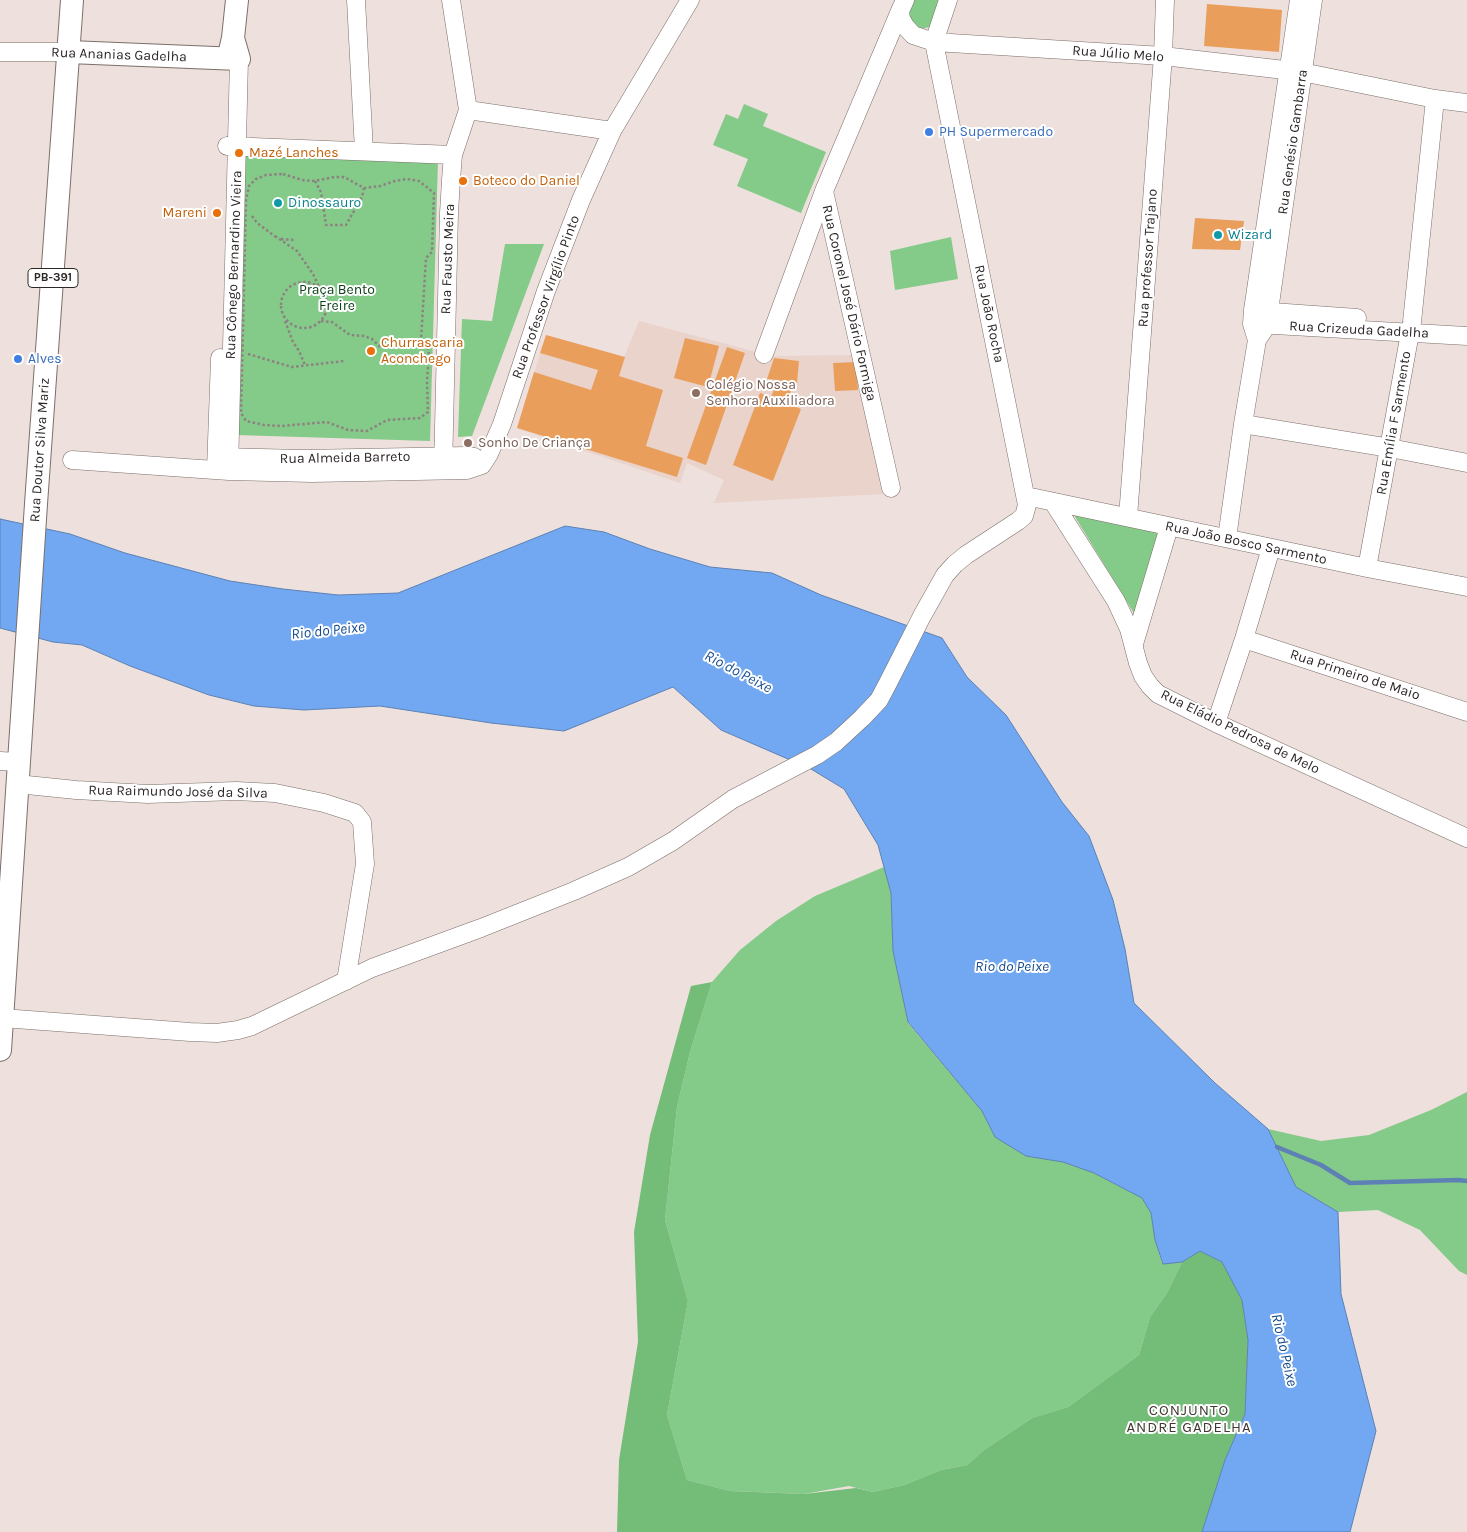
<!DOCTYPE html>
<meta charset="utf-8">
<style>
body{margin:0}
canvas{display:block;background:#eee0dc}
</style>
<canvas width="1467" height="1532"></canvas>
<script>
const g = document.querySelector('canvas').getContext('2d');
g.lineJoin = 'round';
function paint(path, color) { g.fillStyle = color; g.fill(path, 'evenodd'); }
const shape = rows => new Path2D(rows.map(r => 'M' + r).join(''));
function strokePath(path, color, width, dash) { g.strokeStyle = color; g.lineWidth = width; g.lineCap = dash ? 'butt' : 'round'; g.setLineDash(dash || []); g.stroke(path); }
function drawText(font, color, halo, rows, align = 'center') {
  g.font = font + ' Karla,sans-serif'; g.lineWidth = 4; g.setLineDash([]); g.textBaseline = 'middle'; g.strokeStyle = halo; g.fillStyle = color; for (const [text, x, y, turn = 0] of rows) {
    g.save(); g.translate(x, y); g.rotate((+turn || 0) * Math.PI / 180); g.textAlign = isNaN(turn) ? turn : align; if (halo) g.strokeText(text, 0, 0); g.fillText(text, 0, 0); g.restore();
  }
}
paint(shape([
 [639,321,772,356,857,355,884,494,714,503,724,480,687,463,680,483,517,428,546,335,624,357]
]), '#e9d3cb');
paint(shape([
 [912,0,942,0,930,27,920,29,914,26,908,18,909,8],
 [744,104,768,114,763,126,826,152,801,213,737,186,748,159,713,145,726,114,738,119],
 [244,154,438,160,430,441,236,435],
 [951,237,958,279,895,290,890,251],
 [505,244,544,244,472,436,458,437,462,319,492,321],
 [1069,507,1161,524,1135,615],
 [884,867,891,893,893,951,908,1023,982,1111,995,1137,1026,1156,1063,1162,1094,1173,1142,1198,1151,1213,1155,1240,1162,1263,1182,1262,1167,1293,1150,1317,1139,1355,1068,1407,1032,1418,984,1450,967,1465,941,1470,904,1485,873,1492,849,1486,804,1494,730,1491,687,1480,667,1415,688,1301,665,1220,677,1107,690,1052,712,982,740,950,776,921,815,896],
 [1467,1092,1467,1275,1459,1271,1420,1230,1378,1210,1338,1212,1296,1187,1268,1129,1321,1141,1369,1135,1431,1110]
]), '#84ca89');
paint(shape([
 [712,982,690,1052,677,1107,665,1220,688,1301,667,1415,687,1480,730,1491,804,1494,856,1488,873,1492,904,1485,941,1470,967,1465,984,1450,1032,1418,1068,1407,1139,1355,1150,1317,1167,1293,1182,1262,1200,1251,1222,1262,1242,1300,1248,1340,1245,1414,1225,1460,1202,1532,617,1532,619,1460,638,1342,634,1232,650,1135,691,986]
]), '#73bd79');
const water = shape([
 [0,519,70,534,125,553,230,581,283,589,338,595,398,593,565,526,604,532,650,549,710,567,772,573,821,595,942,638,967,677,1006,715,1062,802,1089,836,1113,900,1125,949,1134,1003,1215,1083,1268,1129,1296,1187,1338,1212,1341,1294,1376,1431,1350,1532,1202,1532,1225,1460,1245,1414,1248,1340,1242,1300,1222,1262,1200,1251,1182,1262,1163,1264,1155,1240,1151,1213,1142,1198,1094,1173,1063,1162,1026,1156,995,1137,982,1111,908,1022,893,951,891,893,878,845,844,789,811,769,721,730,673,687,564,731,491,723,380,706,304,710,254,706,209,695,130,666,82,645,53,642,0,628,0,519]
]);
paint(water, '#71a8f1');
strokePath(water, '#5d81b4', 1);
strokePath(shape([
 [1277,1147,1321,1165,1350,1183,1458,1180,1467,1181]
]), '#5d81b4', 4.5);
paint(shape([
 [1207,4,1282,10,1279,52,1204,46],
 [1195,218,1244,221,1240,250,1192,249],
 [546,335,625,357,619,376,663,390,646,446,683,458,677,477,517,428,534,372,591,390,598,370,540,353],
 [685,338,719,346,708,387,674,378],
 [727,347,745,353,706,465,687,458],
 [774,358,799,361,797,383,793,386,786,403,801,409,773,481,733,465,760,393,771,397,778,380,767,379],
 [856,362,858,390,835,391,833,363]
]), '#e99e5c');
const minor = shape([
 [356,0,364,151],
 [905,0,900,11,901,19,905,26,913,35,934,42,1163,56,1302,72,1435,99,1467,103],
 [934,42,948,0],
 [0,52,69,52],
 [468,110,612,131],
 [227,146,453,155],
 [1258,311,1357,318],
 [1257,324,1467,336],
 [1257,340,1252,324,1253,310,1299,0],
 [764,354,824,191],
 [1243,424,1390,448,1467,463],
 [219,457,302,459,467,456,474,457,482,465],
 [72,460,229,471,312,473,467,470,482,465,489,454,502,424,546,291,581,200,612,131,690,0],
 [216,470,220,358],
 [443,470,449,213,451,180,453,155,468,110,451,0],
 [229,471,239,59],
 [891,488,824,191,900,11],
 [1026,496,1367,568,1467,587],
 [1053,502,1116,601,1129,629,1138,663,1143,676,1150,686,1158,694,1216,723,1467,838],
 [1128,517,1163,56,1165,0],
 [1227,538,1243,424,1257,340,1267,325,1313,0],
 [1367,568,1412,322,1435,99],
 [1244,639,1467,712],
 [1134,644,1169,527],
 [1216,723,1244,639,1271,548],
 [0,761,18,762],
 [17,784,76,790,148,794,236,791,275,793,324,803,355,813,362,822,365,864,346,981],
 [2,1018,190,1032,217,1033,238,1030,252,1026,372,968,481,928,574,891,628,867,673,841,733,799,817,755,836,742,862,718,879,700,888,683,922,616,945,575,955,564,966,555,1018,521,1024,516,1027,505,934,42]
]);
const major = shape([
 [230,51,233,38,237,0],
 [69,52,239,59,233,38],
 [0,1050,36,504,72,0]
]);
strokePath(minor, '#7b6f6a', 19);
strokePath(major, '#7b6f6a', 24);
strokePath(shape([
 [283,174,302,180,315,181,334,177,344,177,364,188,380,186,395,181,407,179,419,181,434,193,432,252,426,258,421,340,429,350,427,382,428,412,420,418,387,420,367,431,348,430,327,422,281,426,264,425,246,421,241,413,246,200,249,186,256,179,266,175,283,174],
 [315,181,321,192,326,225,346,225,362,197,364,188],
 [252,216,257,223,276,237],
 [275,236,297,251,313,274,319,287],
 [281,239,294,240],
 '281 305a23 23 0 1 1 46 0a23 23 0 1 1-46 0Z',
 [285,321,293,342,299,351,305,365],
 [321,321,332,322,350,335,364,336,372,339,379,346,421,340],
 [248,354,292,367,344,361]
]), '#8c8380', 2.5, [2.5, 2.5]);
strokePath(minor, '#fff', 18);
strokePath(major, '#fff', 22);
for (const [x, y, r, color] of [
 [929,132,5,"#3f7fe0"],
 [239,153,5,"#e8710a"],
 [463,181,5,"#e8710a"],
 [278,203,5,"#0f9aa8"],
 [217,213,5,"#e8710a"],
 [1218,235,5,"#0f9aa8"],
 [371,351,5,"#e8710a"],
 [18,359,5,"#3f7fe0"],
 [696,393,5,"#8d6e63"],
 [468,443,5,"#8d6e63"]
]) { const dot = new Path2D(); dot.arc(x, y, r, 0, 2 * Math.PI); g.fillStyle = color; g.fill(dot); strokePath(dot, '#fff', 2); }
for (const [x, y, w] of [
 [53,278,50]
]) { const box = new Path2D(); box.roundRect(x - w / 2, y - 9.5, w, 19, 4); g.fillStyle = '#fff'; g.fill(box); strokePath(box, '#2d2726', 1); }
drawText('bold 12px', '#2d2726', null, [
 ["PB-391",53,278]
]);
drawText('14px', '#2d2726', '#fff', [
 ["Rua Júlio Melo",1118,54,4],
 ["Rua Ananias Gadelha",119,55,2],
 ["Rua Genésio Gambarra",1293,142,-82],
 ["Rua professor Trajano",1148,258,-86],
 ["Rua Fausto Meira",448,259,-88],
 ["Rua Cônego Bernardino Vieira",234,265,-88],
 ["Rua Professor Virgílio Pinto",546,297,-70],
 ["Rua Coronel José Dário Formiga",849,303,77],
 ["Rua João Rocha",989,314,78],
 ["Rua Crizeuda Gadelha",1359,330,3],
 ["Rua Emília F Sarmento",1394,423,-80],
 ["Rua Doutor Silva Mariz",40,450,-86],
 ["Rua Almeida Barreto",345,458,-1],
 ["Rua João Bosco Sarmento",1246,543,12],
 ["Rua Primeiro de Maio",1355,675,18],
 ["Rua Eládio Pedrosa de Melo",1240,732,26],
 ["Rua Raimundo José da Silva",178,792,1]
]);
drawText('14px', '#366cbe', '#fff', [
 ["PH Supermercado",939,132],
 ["Alves",28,359]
], 'left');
drawText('14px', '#c56008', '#fff', [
 ["Mazé Lanches",249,153],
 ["Boteco do Daniel",473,181],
 ["Mareni",207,213,"right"],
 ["Churrascaria",381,343],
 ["Aconchego",381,359]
], 'left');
drawText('14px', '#0d838f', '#fff', [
 ["Dinossauro",288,203],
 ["Wizard",1228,235]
], 'left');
drawText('14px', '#0c4317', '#fff', [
 ["Praça Bento",337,290],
 ["Freire",337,306]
]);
drawText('14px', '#785e54', '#fff', [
 ["Colégio Nossa",706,385],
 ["Senhora Auxiliadora",706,401],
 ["Sonho De Criança",478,443]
], 'left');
drawText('italic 15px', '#174d8e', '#fff', [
 ["Rio do Peixe",328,631,-6],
 ["Rio do Peixe",738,672,28],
 ["Rio do Peixe",1012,967],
 ["Rio do Peixe",1284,1350,77]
]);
g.letterSpacing = '1px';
drawText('15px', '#423733', '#fff', [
 ["CONJUNTO",1189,1411],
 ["ANDRÉ GADELHA",1189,1428]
]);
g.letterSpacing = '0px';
</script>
